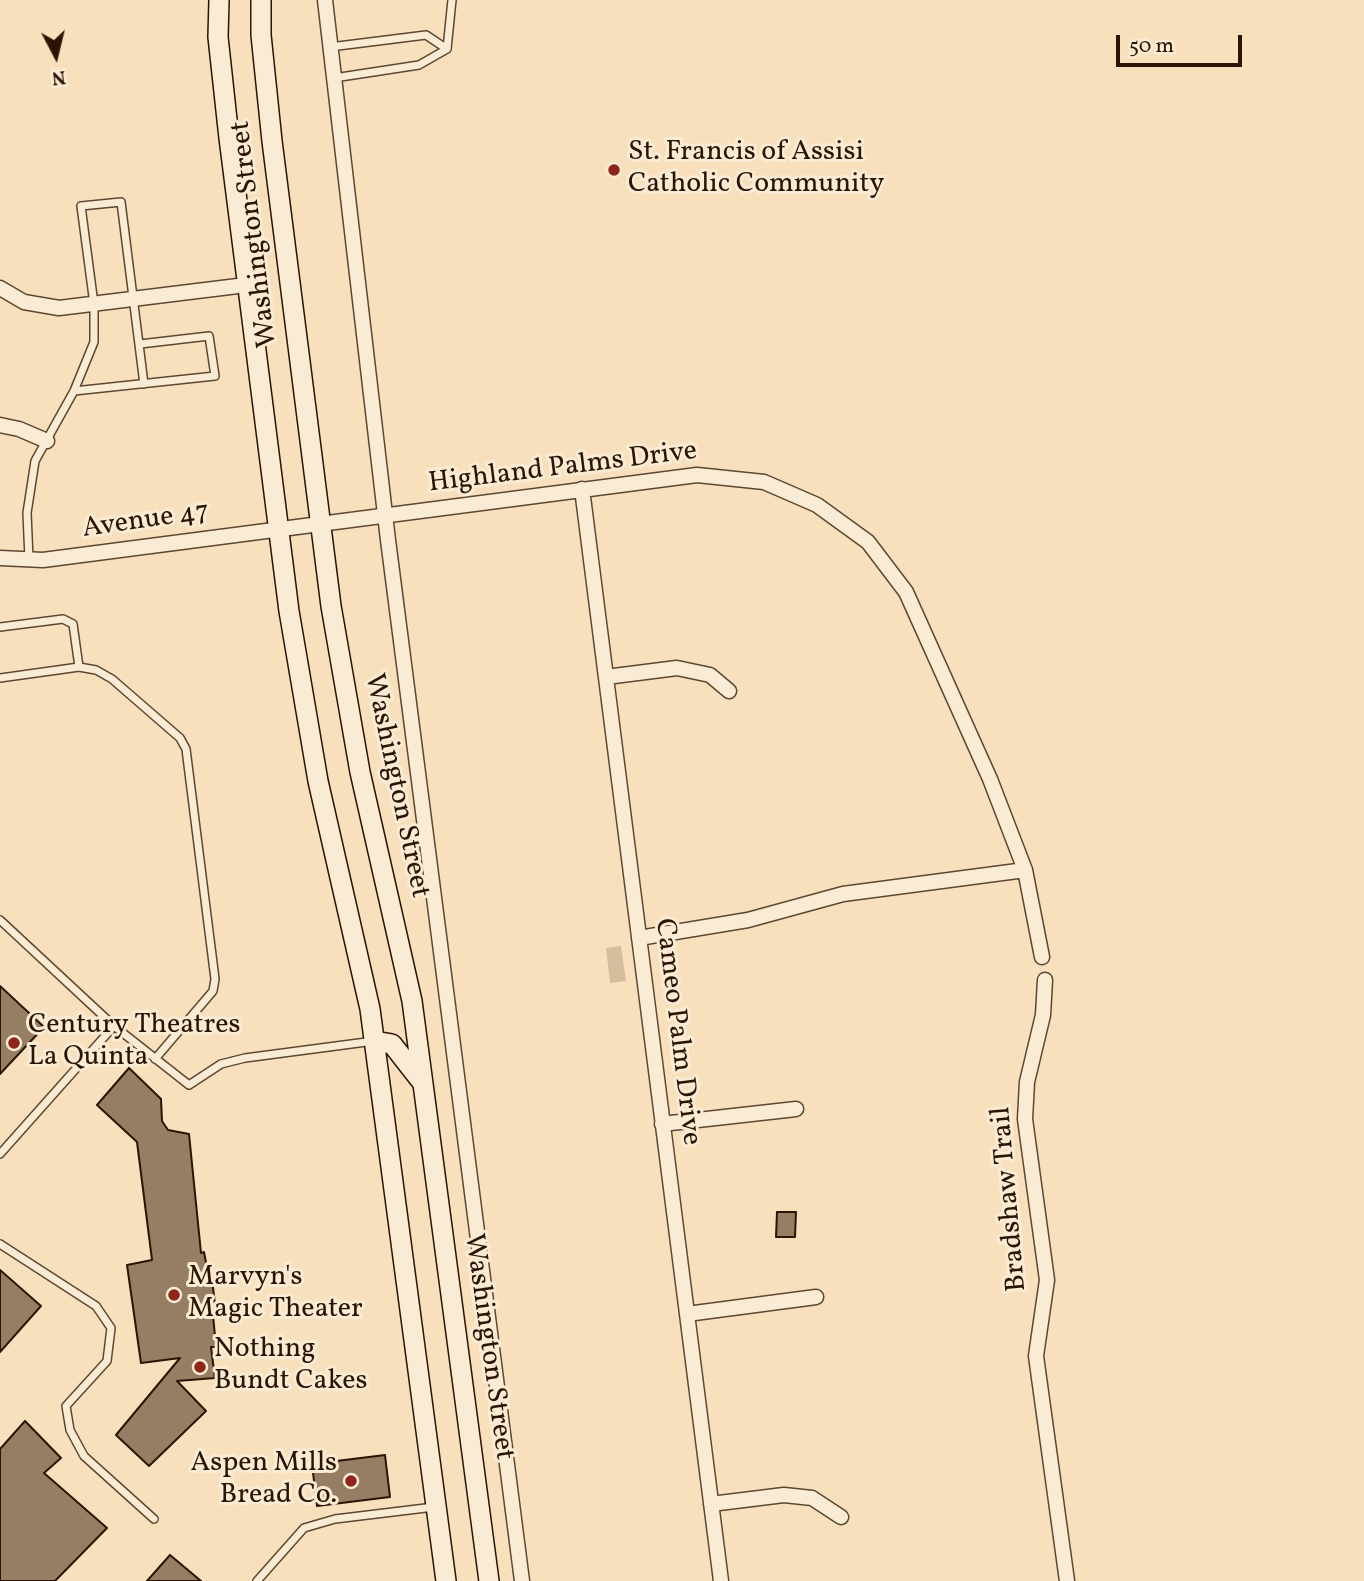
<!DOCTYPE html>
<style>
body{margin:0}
#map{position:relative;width:1364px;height:1581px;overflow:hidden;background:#f8e0bd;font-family:Vollkorn,serif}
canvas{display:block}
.north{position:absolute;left:21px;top:21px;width:70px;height:70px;-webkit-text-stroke:5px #faebd4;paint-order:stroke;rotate:173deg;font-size:19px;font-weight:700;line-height:28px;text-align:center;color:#2b1403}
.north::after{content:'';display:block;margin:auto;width:24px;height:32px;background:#2b1403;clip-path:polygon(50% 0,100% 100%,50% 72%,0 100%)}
.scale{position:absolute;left:1116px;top:35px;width:126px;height:32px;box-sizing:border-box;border:4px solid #2b1403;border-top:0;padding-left:9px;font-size:21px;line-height:24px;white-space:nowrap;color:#2b1403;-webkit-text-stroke:5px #faebd4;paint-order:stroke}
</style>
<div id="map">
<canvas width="1364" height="1581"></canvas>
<div class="north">N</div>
<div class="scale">50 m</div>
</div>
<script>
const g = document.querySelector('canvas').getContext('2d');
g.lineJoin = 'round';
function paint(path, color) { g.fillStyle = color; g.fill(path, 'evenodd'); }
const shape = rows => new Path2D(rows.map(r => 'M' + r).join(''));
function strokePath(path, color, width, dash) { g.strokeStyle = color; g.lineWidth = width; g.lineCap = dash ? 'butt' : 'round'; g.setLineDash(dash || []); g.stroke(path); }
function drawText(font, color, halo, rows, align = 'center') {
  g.font = font + ' Vollkorn,serif'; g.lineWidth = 6; g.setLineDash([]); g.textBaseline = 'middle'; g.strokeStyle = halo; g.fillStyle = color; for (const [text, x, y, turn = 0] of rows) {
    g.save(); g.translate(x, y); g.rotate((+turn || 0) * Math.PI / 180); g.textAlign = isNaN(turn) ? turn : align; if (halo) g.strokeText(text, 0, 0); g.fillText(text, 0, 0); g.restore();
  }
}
paint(shape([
 [621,946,626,981,610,983,606,948]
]), '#d5bd9d');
const building = shape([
 [0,986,44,1027,0,1074,0,986],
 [129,1068,161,1099,162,1121,168,1130,189,1134,201,1253,204,1252,209,1278,212,1279,216,1312,213,1315,216,1347,211,1347,215,1378,177,1381,206,1411,149,1466,116,1435,180,1358,141,1363,127,1265,152,1260,137,1142,97,1105,129,1068],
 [777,1212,796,1212,795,1237,776,1237,777,1212],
 [0,1270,41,1306,0,1352,0,1270],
 [25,1421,61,1458,44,1473,107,1528,55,1581,0,1581,0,1449,25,1421],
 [385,1455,390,1497,317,1506,312,1464,385,1455],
 [170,1555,201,1581,147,1581,170,1555]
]);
paint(building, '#967e64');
strokePath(building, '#2b1403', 2);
const lane = shape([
 [330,47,426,35,447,49],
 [447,49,452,0],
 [334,78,419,65,447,49],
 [74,391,215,376,209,336,140,344],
 [29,559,27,513,35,461,74,391,94,342,94,304,81,206,121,202,144,384],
 [0,627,63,619,73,624,79,667],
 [0,678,79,667,96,670,112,679,180,738,186,749,215,979,213,991,155,1059],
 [0,920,114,1026],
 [0,1154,114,1026,189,1085,221,1064,245,1058,374,1041],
 [0,1244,96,1306,111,1328,107,1361,66,1406,70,1430,84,1456,154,1519],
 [257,1581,304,1528,335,1519,434,1507]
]);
const street = shape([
 [325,0,388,540,522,1581],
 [0,288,24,302,59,308,246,285],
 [0,425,19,429,47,441],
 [582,489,721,1581],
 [0,558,43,560,697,475,764,482,817,505,868,542,906,592,990,779,1025,870,1042,957],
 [606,677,677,668,710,675,729,691],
 [639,938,748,920,843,894,1025,870],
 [1045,980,1043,1015,1027,1082,1025,1119,1047,1280,1036,1356,1067,1581],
 [662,1124,796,1109],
 [687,1314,816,1297],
 [711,1504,784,1495,812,1498,841,1517]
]);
const secondary = shape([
 [219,0,218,37,229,138,289,611,318,781,370,1009,446,1581],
 [261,0,261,35,272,141,331,606,360,772,412,1001,489,1581],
 [375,1041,392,1044,421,1081]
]);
strokePath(lane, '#5e4732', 10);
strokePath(street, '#5e4732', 17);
strokePath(secondary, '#2b1403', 22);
strokePath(lane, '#faebd4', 7);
strokePath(street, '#faebd4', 14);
strokePath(secondary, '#faebd4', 19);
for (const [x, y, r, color] of [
 [614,170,7,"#8f2418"],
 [14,1043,7,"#8f2418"],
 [174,1295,7,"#8f2418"],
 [200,1367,7,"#8f2418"],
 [351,1481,7,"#8f2418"]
]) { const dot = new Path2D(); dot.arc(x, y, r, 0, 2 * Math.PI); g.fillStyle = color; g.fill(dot); strokePath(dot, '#faebd4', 2.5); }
drawText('28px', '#2b1403', '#faebd4', [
 ["St. Francis of Assisi",628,154],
 ["Catholic Community",628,186],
 ["Century Theatres",28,1027],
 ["La Quinta",28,1059],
 ["Marvyn's",188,1279],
 ["Magic Theater",188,1311],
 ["Nothing",214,1351],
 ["Bundt Cakes",214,1383],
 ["Aspen Mills",337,1465,"right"],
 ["Bread Co.",337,1497,"right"]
], 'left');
drawText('28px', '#2b1403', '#faebd4', [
 ["Washington Street",256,234,-97],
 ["Highland Palms Drive",563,469,-7],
 ["Avenue 47",146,522,-8],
 ["Washington Street",395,786,78],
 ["Cameo Palm Drive",676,1032,83],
 ["Bradshaw Trail",1011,1199,-95],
 ["Washington Street",487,1347,82]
]);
</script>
